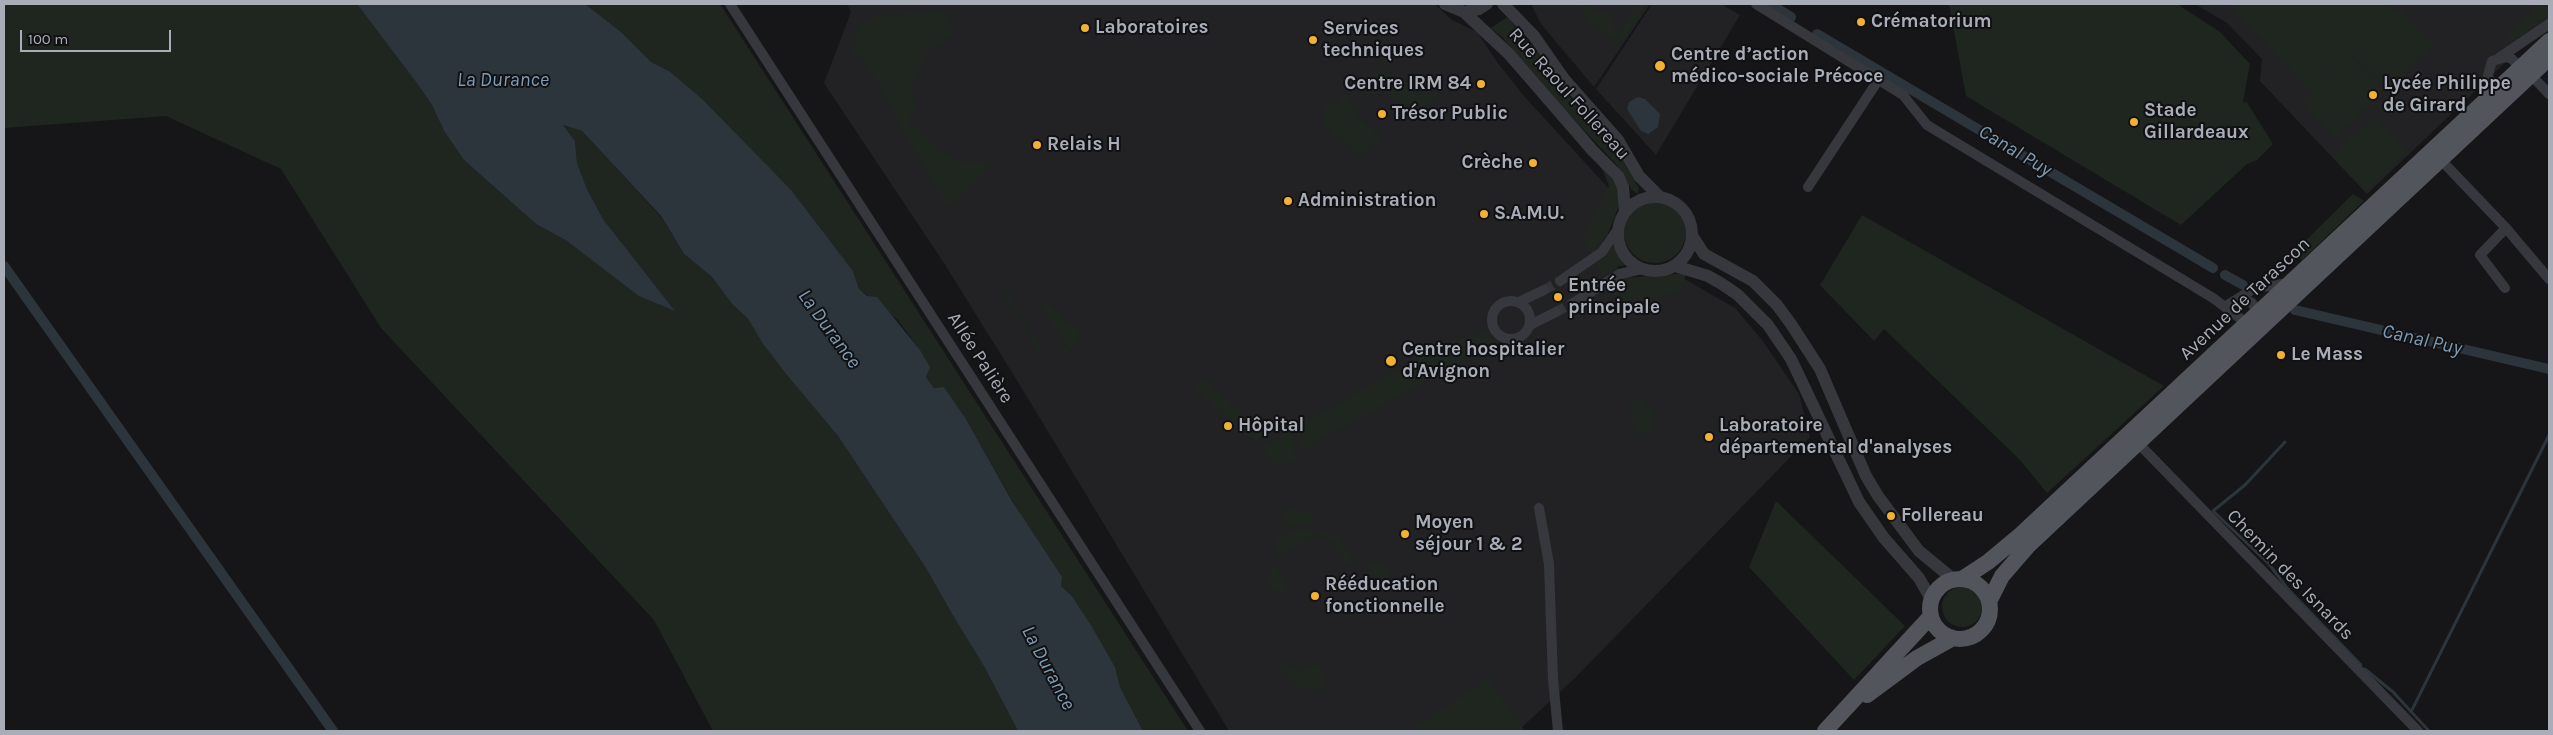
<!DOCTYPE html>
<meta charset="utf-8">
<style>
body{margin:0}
#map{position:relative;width:2553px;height:735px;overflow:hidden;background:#161618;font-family:Karla,sans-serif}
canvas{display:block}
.frame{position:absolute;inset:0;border:5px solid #a8adb8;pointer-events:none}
.scale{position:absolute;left:20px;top:30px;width:151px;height:22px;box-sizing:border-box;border:2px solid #a8adb8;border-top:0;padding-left:6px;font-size:15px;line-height:18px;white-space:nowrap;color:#a8adb8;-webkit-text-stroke:4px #111113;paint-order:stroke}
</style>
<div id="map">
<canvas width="2553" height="735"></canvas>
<div class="frame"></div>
<div class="scale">100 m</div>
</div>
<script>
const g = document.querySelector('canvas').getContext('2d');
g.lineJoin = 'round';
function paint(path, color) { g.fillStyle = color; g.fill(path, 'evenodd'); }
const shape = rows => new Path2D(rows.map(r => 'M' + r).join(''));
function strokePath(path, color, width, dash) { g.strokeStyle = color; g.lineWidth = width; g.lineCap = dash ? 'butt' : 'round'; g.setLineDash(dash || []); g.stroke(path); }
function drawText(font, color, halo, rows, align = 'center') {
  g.font = font + ' Karla,sans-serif'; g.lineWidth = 4; g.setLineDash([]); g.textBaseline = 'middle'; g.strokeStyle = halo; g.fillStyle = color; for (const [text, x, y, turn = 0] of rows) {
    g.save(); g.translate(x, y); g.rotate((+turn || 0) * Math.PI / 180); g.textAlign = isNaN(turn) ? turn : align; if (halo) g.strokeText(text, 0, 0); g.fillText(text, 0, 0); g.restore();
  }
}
paint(shape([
 [847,4,1435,4,1452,20,1477,32,1497,62,1524,96,1611,191,1603,240,1614,266,1640,283,1681,277,1735,308,1762,340,1799,394,1810,437,1575,678,1518,731,1229,731,1018,382,942,260,824,83,851,12],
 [1531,4,1650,4,1594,87,1541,24],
 [1652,4,1721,4,1740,15,1656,155,1596,89],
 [2195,4,2549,4,2549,21,2367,194,2260,81,2262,59,2227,23]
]), '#222225');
paint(shape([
 [4,4,357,4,416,82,432,105,444,131,464,160,536,224,567,241,598,263,674,310,603,219,587,189,577,163,575,141,563,125,582,131,661,217,684,254,712,277,732,304,748,319,763,344,786,374,838,436,926,568,952,614,985,668,1018,731,713,731,654,620,381,328,281,169,166,116,4,128],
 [585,4,720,4,1188,731,1143,731,1120,687,1115,667,1072,596,1061,586,966,419,944,387,934,388,926,377,929,367,920,350,898,320,859,289,853,271,792,191,669,71,651,62,620,31],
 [1576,4,1590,4,1592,10,1598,14,1610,13,1620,44,1616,49,1613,47,1616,41,1591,23,1584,16,1585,13],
 [1638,4,1647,4,1622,43,1618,34],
 [1949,4,2177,4,2220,32,2250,64,2243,102,2245,103,2246,101,2273,144,2257,160,2247,164,2181,225,1966,96],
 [2229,4,2385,4,2395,14,2400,9,2434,45,2384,90,2352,55,2369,38,2311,92],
 [2530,4,2545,4,2549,8,2549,16,2513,41,2508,36,2534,8],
 [946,10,952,25,952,34,924,57,912,86,916,115,908,117,912,128,919,126,922,134,932,144,960,162,995,162,951,206,944,202,863,58,858,58,852,51,859,26,873,16],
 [1507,17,1535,49,1572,100,1611,141,1639,188,1638,194,1632,190,1617,165,1563,108,1503,38,1491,28],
 [1389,46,1399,52,1385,67,1372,55],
 [2350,56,2383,92,2335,137,2302,102],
 [1382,68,1402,86,1409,80,1411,83,1414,80,1428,94,1433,91,1440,92,1422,111,1409,111,1380,86,1354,113,1382,139,1359,157,1327,128,1324,123,1325,107,1329,103,1334,107,1344,97,1356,107,1376,86,1371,80],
 [2374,116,2407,152,2366,191,2332,156],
 [1595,159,1617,184,1619,206,1607,236,1590,253,1583,239,1609,186,1604,173],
 [2353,194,2364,201,2302,260,2293,253],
 '1624 232a31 31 0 1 1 62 0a31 31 0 1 1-62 0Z',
 [1862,215,2164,386,2047,493,2020,460,1884,329,1874,341,1820,285],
 [1614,245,1627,265,1619,266,1603,276,1596,263],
 [1677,274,1686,274,1680,293,1619,303,1609,287,1623,278],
 [1008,283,1011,284,1005,289,1042,351,1048,348,1049,350,1043,355,1040,355,1000,287],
 [1044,300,1082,335,1063,358,1060,350,1067,346,1040,303],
 [1486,331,1496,342,1493,348,1482,357,1471,336],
 [1468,336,1476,353,1303,450,1296,437,1297,431,1301,427,1300,424,1445,343],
 [1203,378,1253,425,1269,435,1255,441,1253,440,1197,390,1195,387,1196,380],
 [1637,396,1656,416,1649,424,1656,430,1648,439,1634,427,1628,406],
 [1293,429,1294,452,1299,460,1280,466,1276,465,1264,454,1265,445],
 [1776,501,1905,626,1854,680,1749,567],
 [1292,507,1310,513,1316,525,1308,523,1280,527,1284,511],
 [1312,529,1341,538,1354,563,1348,567,1333,541,1315,535,1283,553,1276,552,1274,549,1278,537,1292,530],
 [1378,560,1389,571,1390,576,1384,585,1376,588,1367,567],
 [1272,566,1276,567,1290,595,1268,588],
 '1942 607a20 20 0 1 1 40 0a20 20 0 1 1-40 0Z',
 [1282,661,1297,671,1312,664,1320,667,1327,677,1323,688,1318,691,1300,689,1277,665],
 [1488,679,1525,731,1409,731]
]), '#1e261f');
paint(shape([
 [357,4,585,4,620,31,651,62,669,71,702,99,792,191,853,271,859,289,867,296,877,297,920,350,930,367,926,377,934,388,944,387,966,419,1012,501,1062,577,1061,586,1072,596,1092,627,1115,667,1120,687,1143,731,1018,731,985,668,952,614,926,568,838,436,786,374,763,344,748,319,732,304,712,277,684,254,661,216,582,131,563,125,575,141,577,163,587,189,603,219,675,311,639,296,567,241,536,224,464,160,444,131,432,105,416,82],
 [1638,97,1645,99,1660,114,1658,127,1648,134,1641,131,1627,109,1629,102]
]), '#2c353c');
strokePath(shape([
 [2285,442,2245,485,2213,511,2269,564,2287,588,2361,665],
 [2365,669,2393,692,2429,731],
 [2411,712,2549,435]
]), '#2c353c', 3);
strokePath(shape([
 [1770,4,1791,17],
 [1817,34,2213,268],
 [4,266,333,731],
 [2225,275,2243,285],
 [2295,310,2549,369]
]), '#2c353c', 10);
strokePath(shape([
 [1544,290,1560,281],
 [1556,312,1573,303]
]), '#333438', 10, [10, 5]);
strokePath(shape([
 [730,4,1200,731],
 [1756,4,1903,95,1927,125,2213,298,2249,325],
 [2499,58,2549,24],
 [2531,75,2549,94],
 [2498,90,2490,82,2488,75,2492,61,2506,57,2512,59,2521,68],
 [2441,160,2506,228,2549,279],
 [1808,187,1879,79],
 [1560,281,1602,252,1618,229],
 [2505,288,2480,255,2506,228],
 [2240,297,2252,303,2260,316],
 '1492 320a19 19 0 1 1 38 0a19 19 0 1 1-38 0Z',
 [1519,302,1544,290],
 [1573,303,1620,274,1642,269],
 [2226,306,2255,288,2289,283],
 [1530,325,1556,312],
 [2138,443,2418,731],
 [1539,508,1549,564,1553,679,1558,731]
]), '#37383d', 10);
strokePath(shape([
 [1445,4,1464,12,1479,9,1487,4],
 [1503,4,1534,36,1564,79,1618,140,1639,176,1660,197],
 [1464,12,1509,54,1593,151,1618,176,1623,187,1625,212],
 '1618 234a37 37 0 1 1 74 0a37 37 0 1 1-74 0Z',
 [1693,237,1704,254,1753,281,1777,305,1791,324,1820,369,1866,476,1878,496,1919,551,1953,579],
 [1675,266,1708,276,1722,284,1738,295,1768,325,1791,359,1859,502,1884,538,1919,578,1931,599]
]), '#37383d', 12);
strokePath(shape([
 [1962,579,1988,562,2018,537,2549,41],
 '1930 609a30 30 0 1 1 60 0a30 30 0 1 1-60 0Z',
 [1989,602,2002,576,2028,546,2549,58],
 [1867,695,1917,658,1953,638],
 [1825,731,1931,616]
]), '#53555c', 16);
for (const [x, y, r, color] of [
 [1861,22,5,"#f2b134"],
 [1085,28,5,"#f2b134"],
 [1313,40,5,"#f2b134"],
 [1660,66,6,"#f2b134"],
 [1481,84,5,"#f2b134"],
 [2373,95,5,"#f2b134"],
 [1382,114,5,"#f2b134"],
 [2134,122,5,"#f2b134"],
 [1037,145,5,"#f2b134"],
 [1533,163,5,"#f2b134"],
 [1288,201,5,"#f2b134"],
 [1484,214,5,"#f2b134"],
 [1558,297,5,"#f2b134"],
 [2281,355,5,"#f2b134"],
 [1391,361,6,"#f2b134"],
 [1228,426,5,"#f2b134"],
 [1709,437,5,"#f2b134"],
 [1891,516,5,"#f2b134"],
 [1405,534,5,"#f2b134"],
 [1315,596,5,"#f2b134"]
]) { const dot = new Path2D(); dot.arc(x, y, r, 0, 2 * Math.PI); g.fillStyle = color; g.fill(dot); strokePath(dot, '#111113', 2); }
drawText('bold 19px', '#a8adb8', '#111113', [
 ["Crématorium",1871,22],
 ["Laboratoires",1095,28],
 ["Services",1323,29],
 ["techniques",1323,51],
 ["Centre d’action",1671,55],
 ["médico-sociale Précoce",1671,77],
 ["Centre IRM 84",1471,84,"right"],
 ["Lycée Philippe",2383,84],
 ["de Girard",2383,106],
 ["Stade",2144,111],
 ["Gillardeaux",2144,133],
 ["Trésor Public",1392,114],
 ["Relais H",1047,145],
 ["Crèche",1523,163,"right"],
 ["Administration",1298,201],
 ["S.A.M.U.",1494,214],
 ["Entrée",1568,286],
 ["principale",1568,308],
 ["Centre hospitalier",1402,350],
 ["d'Avignon",1402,372],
 ["Le Mass",2291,355],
 ["Hôpital",1238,426],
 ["Laboratoire",1719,426],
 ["départemental d'analyses",1719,448],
 ["Follereau",1901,516],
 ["Moyen",1415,523],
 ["séjour 1 & 2",1415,545],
 ["Rééducation",1325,585],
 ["fonctionnelle",1325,607]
], 'left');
drawText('19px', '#a8adb8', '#111113', [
 ["Rue Raoul Follereau",1569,94,48],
 ["Avenue de Tarascon",2245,299,-43],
 ["Allée Palière",980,358,57],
 ["Chemin des Isnards",2290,575,46]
]);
drawText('italic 20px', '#7f9bb3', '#111113', [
 ["La Durance",503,80],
 ["Canal Puy",2015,151,31],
 ["La Durance",829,329,54],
 ["Canal Puy",2422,340,13],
 ["La Durance",1048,668,62]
]);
</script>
